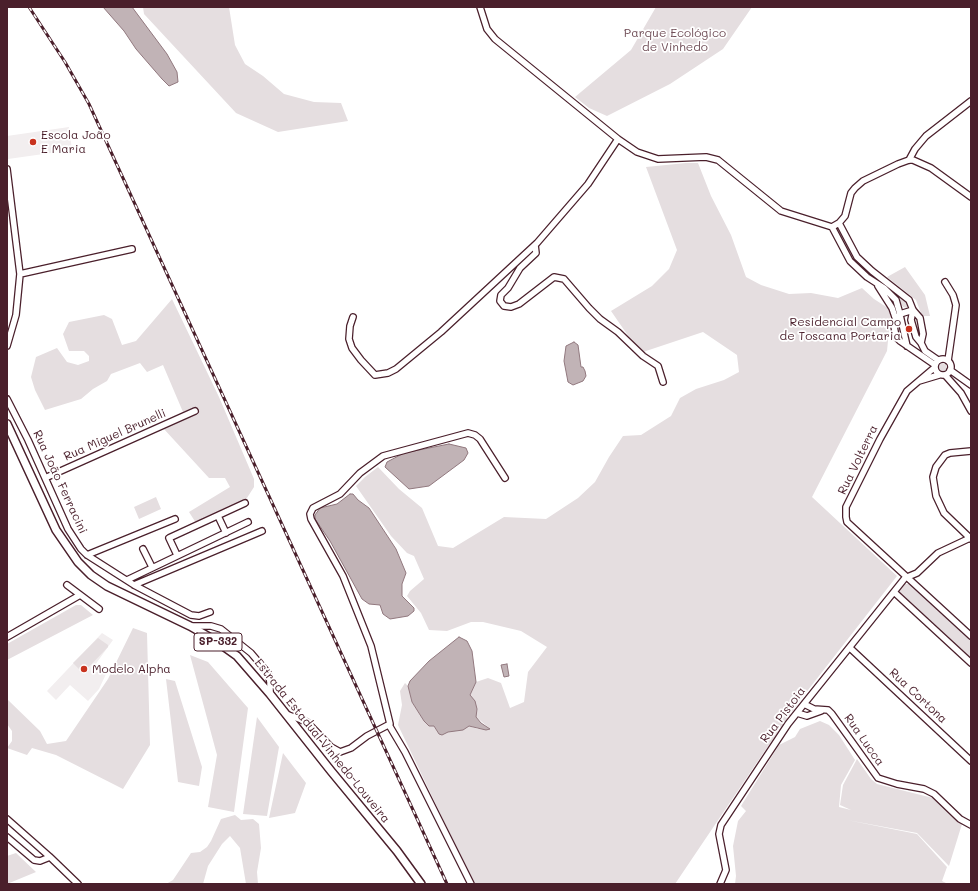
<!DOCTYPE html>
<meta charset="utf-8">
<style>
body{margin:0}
#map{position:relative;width:978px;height:891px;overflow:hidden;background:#fff;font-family:Mali,sans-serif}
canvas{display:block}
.frame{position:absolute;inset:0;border:8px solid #4a1f2b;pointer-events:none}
</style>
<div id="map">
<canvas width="978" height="891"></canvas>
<div class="frame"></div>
</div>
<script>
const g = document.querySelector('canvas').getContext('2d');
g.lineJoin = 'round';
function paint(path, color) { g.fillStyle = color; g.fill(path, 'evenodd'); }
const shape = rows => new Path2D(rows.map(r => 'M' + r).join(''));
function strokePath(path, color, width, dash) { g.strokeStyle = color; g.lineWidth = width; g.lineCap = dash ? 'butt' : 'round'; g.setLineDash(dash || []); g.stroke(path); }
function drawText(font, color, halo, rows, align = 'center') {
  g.font = font + ' Mali,sans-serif'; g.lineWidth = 3.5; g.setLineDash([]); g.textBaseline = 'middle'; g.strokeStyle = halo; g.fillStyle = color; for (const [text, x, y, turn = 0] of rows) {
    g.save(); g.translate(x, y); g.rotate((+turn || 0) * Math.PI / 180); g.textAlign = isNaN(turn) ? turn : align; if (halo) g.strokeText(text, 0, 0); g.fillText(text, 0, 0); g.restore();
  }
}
paint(shape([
 [69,127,72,150,8,159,7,136],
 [102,633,113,640,95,665,106,674,99,689,88,701,70,685,56,700,47,691]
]), '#f2eeef');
paint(shape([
 [143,7,229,7,235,45,245,64,263,76,284,94,314,102,341,103,348,121,278,132,236,113,144,14],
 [656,7,752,7,723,49,670,84,607,116,589,108,575,97,631,50],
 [686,163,698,163,711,196,731,235,746,277,761,285,789,294,811,293,838,298,862,288,874,299,891,310,887,351,812,497,897,576,801,699,764,752,675,884,474,884,398,725,402,705,400,691,405,683,408,686,412,702,424,721,434,726,439,734,469,726,478,729,489,728,475,716,477,709,470,695,476,682,488,678,501,683,510,708,524,702,528,672,547,647,521,631,483,622,471,622,447,631,429,630,421,613,407,596,410,591,424,579,414,556,407,553,391,536,356,486,365,477,378,467,399,489,422,508,438,546,453,548,504,517,546,519,578,498,595,482,609,457,623,436,641,435,671,416,680,398,696,389,724,380,739,372,737,355,703,332,640,353,611,311,652,286,669,269,677,250,646,167],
 [905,267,925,295,930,316,922,316,916,300,887,277],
 [891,290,906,301,908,308,903,307],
 [172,299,219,397,254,479,254,487,245,501,196,523,189,512,230,487,225,478,209,478,163,428,198,413,195,407,183,412,163,365,147,372,140,363,111,374,107,381,93,389,81,399,45,410,35,390,31,377,36,357,57,348,67,362,78,365,89,361,89,356,84,351,69,351,63,334,69,322,104,315,112,319,122,345,136,341],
 [940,362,946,365,947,369,943,373,938,372,936,368],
 [156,497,161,509,139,519,134,507],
 [904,584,911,584,971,640,971,660,900,595,899,588],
 [76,605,81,605,93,615,7,660,7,644],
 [133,628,147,633,150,745,123,789,56,755,32,748,27,755,7,748,12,741,12,731,7,724,7,699,40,731,47,744,66,741,108,679],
 [98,638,108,645,108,647,83,673,73,663],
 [190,655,208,662,248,708,234,812,208,807,217,755],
 [166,679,175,681,202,767,199,786,178,782],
 [257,717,279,747,267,816,243,814],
 [820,721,829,725,839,735,855,760,841,785,839,807,851,810,840,805,843,785,857,759,871,779,877,784,933,798,962,824,949,866,917,833,847,820,917,834,947,867,942,881,948,884,735,884,736,876,733,846,738,821,746,811,741,806,779,745,795,737,800,729],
 [283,753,306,783,295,813,269,818],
 [235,815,241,820,253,819,259,824,261,848,257,872,258,884,246,884,240,848,230,836,222,844,208,866,203,884,166,884,173,880,191,853,200,852,207,847,211,841,221,819],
 [16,853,36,872,7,884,7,856]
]), '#e5dee0');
const water = shape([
 [103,7,132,7,167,54,177,72,178,82,169,86,162,79,136,49,124,31,103,7],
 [574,342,578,345,581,367,583,367,585,371,586,376,583,381,573,385,568,382,564,361,566,346,574,342],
 [449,444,466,448,468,453,464,460,429,486,409,489,385,467,387,462,404,453,449,444],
 [350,494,353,494,358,500,369,508,396,549,406,573,402,584,402,596,414,608,414,611,408,616,390,619,383,614,380,605,369,604,362,599,330,541,315,519,315,515,320,508,337,504,350,494],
 [459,637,467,641,472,651,476,682,470,695,475,701,477,709,476,717,481,723,490,729,486,730,469,726,463,730,448,732,442,735,439,734,434,726,429,726,424,721,412,702,408,686,410,681,429,661,459,637],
 [507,664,509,676,504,677,501,665,507,664]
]);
paint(water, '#c1b3b6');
strokePath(water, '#91787e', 1);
const minor = shape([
 [480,7,487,29,495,39,618,139,637,152,658,159,706,157,718,160,781,211,832,227],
 [909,160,915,149,926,136,971,101],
 [7,169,20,274,16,315,7,346],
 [839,223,857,257,872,271,909,300,913,310,920,318,923,334,921,343,925,351,938,360],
 [832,227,850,261,867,277,884,288,896,300,900,314,894,326,896,337,900,341,935,365],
 [832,227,839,223,845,216,851,193,855,188,863,181,898,164,909,160,913,160,931,168,971,197],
 [535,245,536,253,520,268,508,288,501,295,500,301,504,306,511,307,519,304,554,277,564,279,589,308,600,319,618,332,643,356,658,366,663,382],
 [20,274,132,249],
 [945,282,953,295,956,305,948,361],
 [878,286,892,308,896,320],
 [913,310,911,320,916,337,921,343],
 [900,314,913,310],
 [900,315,907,346],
 [353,317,350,326,349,339,352,348,361,360,375,375,388,373,396,369,441,332,537,243,588,184,618,139],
 '935 367a8 8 0 1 1 16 0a8 8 0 1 1-16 0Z',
 [934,368,907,391,880,439,846,507,846,517,847,522,971,636],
 [950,370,971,385],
 [945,375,961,393,971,411],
 [919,381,939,375],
 [7,399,28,440,68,529,81,549,87,555,134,585,191,615,199,616,210,612],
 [971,451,950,453,945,455,936,467,933,477,936,496,944,513,971,539],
 [45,478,195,411],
 [218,516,226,533],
 [143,549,152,567],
 [87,555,175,519],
 [177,555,169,538,245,503],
 [127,580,248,522],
 [67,585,99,609],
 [134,585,262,531],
 [894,592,971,663],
 [192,626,211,626,221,629,251,653,268,673,270,682,270,694],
 [7,637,80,595],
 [850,648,971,761],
 [804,704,814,709,828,710,832,714,878,778,897,784,924,789,934,794,960,819,971,825],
 [797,713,807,716,821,711],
 [286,714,307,722,331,747,340,752,351,748,367,736,390,724,371,646,343,576,311,519,310,514,313,508,340,494,360,473,383,456,468,433,475,435,480,439,505,478],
 [389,725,405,752,471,884],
 [7,819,50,857,78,884],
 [7,837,34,860,40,861,50,857],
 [720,884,726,870,719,834,721,825,788,724,905,578,917,573,938,553,970,538]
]);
const major = shape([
 [7,424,56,530,78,562,91,575,107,586,190,626,216,641,237,656,270,694,331,771,397,851,421,884]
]);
strokePath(minor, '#4a1f2b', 8);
strokePath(major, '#4a1f2b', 10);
strokePath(minor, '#fff', 5.5);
strokePath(major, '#fff', 7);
const rail = shape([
 [29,7,65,62,89,104,447,884]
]);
strokePath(rail, '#4a1f2b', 3);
strokePath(rail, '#fff', 1.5, [4.5]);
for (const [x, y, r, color] of [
 [33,142,4,"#c8321e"],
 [909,329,4,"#c8321e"],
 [84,669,4,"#c8321e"]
]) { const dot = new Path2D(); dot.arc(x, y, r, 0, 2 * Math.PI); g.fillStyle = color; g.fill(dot); strokePath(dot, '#fff', 1.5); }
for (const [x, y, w] of [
 [218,642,48]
]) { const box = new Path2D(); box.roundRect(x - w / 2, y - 9, w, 18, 3); g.fillStyle = '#fff'; g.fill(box); strokePath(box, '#4a1f2b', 1); }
drawText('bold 11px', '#4a1f2b', null, [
 ["SP-332",218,642]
]);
drawText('12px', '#714f58', '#fff', [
 ["Parque Ecológico",675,33],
 ["de Vinhedo",675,47]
]);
drawText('12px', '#4a1f2b', '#fff', [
 ["Escola João",41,135],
 ["E Maria",41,149],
 ["Residencial Campo",901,322,"right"],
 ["de Toscana Portaria",901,336,"right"],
 ["Modelo Alpha",92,669]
], 'left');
drawText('12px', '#4a1f2b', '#fff', [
 ["Rua Miguel Brunelli",115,435,-24],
 ["Rua Volterra",858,460,-64],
 ["Rua João Ferracini",60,482,65],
 ["Rua Cortona",918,696,43],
 ["Rua Pistoia",783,715,-53],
 ["Rua Lucca",864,740,55],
 ["Estrada Estadual Vinhedo-Louveira",322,741,51]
]);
</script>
